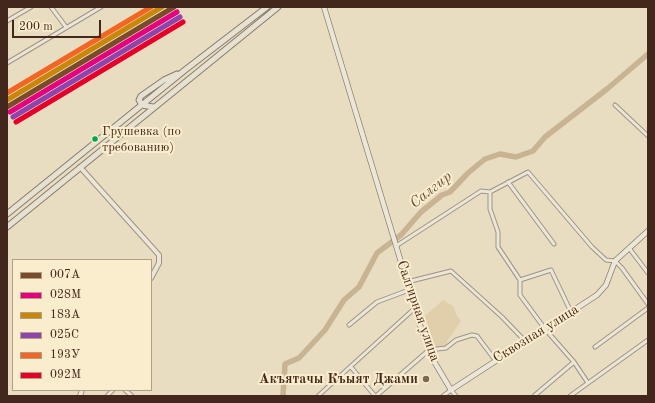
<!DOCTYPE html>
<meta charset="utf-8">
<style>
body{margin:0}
#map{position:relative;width:655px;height:403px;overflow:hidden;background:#e8ddc1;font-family:"Old Standard TT",serif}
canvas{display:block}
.frame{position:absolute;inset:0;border:8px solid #44271c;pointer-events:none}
.legend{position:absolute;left:12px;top:259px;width:140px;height:132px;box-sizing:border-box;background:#faedcd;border:1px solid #b19e86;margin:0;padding:5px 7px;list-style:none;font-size:12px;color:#44271c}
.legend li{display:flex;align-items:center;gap:8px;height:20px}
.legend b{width:20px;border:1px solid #b19e86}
.scale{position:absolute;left:12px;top:20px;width:89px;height:18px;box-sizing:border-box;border:2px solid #44271c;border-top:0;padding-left:5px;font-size:12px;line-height:14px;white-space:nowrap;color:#44271c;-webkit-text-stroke:3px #faedcd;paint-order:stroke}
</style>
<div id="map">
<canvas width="655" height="403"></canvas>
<div class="frame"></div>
<ul class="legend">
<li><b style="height:5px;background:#7a4b2a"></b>007А</li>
<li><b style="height:5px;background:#e5007d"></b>028М</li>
<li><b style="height:5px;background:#ca8607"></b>183А</li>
<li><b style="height:5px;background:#8e44ad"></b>025С</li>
<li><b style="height:5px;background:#f26522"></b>193У</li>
<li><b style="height:5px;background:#e4002b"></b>092М</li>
</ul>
<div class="scale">200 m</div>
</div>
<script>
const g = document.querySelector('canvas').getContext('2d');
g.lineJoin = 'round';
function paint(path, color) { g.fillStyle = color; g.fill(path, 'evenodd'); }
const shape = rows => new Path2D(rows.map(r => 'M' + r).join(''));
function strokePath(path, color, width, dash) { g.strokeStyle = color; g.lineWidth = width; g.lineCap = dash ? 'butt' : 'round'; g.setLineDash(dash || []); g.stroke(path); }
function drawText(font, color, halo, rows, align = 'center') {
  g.font = font + ' "Old Standard TT",serif'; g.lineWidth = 4; g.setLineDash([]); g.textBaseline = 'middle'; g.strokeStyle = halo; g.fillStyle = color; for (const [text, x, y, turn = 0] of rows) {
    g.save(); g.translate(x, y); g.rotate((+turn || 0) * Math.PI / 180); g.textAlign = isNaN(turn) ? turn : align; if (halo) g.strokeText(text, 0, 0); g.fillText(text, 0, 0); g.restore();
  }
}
paint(shape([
 [443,300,453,306,457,316,461,321,447,341,448,345,446,348,434,348,424,317]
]), '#e0cfaa');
strokePath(shape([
 [283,396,285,364,299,358,325,330,344,300,359,287,377,253,401,235,421,212,442,195,450,192,468,173,485,159,500,154,516,157,533,151,545,137,607,89,648,54]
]), '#c8b493', 5.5);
const minor = shape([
 [51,7,66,27],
 [7,21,31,7],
 [7,63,101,7],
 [615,105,648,136],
 [508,182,554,244],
 [490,192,490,209,498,232,498,247,520,280,520,295,545,329,574,362,588,383],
 [396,246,481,191,490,192,528,172,592,247,606,260,615,261,622,268,648,304],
 [629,248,648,273],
 [520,280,551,270,571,312],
 [407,282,451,271,502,317,525,341],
 [349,325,377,302,409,290],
 [595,347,648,308],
 [351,367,375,396],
 [125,390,132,396],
 [107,396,113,390],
 [318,396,415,308],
 [376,396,429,350,446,348,456,340,472,335,477,336,495,360],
 [443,396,451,390,456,396],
 [534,396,574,362],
 [570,396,648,340]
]);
const tertiary = shape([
 [80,167,159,255,159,263,151,278],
 [80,396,82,390]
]);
const secondary = shape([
 [324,7,420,325,432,358,451,390,597,295,606,285,615,261,648,231]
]);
const primary = shape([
 [153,107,142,105,139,100,141,96,164,80,177,74],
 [7,214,185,70,267,7],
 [7,227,278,7]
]);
strokePath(minor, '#9e9483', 5);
strokePath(tertiary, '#9e9483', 6);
strokePath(secondary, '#877c6d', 6);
strokePath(primary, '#877c6d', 7);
strokePath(minor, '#ebe6d8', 3);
strokePath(tertiary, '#ebe6d8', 4);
strokePath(secondary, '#ebe6d8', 4.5);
strokePath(primary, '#e7e1d1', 5);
strokePath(shape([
 [7,107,174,7]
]), '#7a4b2a', 5);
strokePath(shape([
 [10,112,177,12]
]), '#e5007d', 5);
strokePath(shape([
 [7,100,162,7]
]), '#ca8607', 5);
strokePath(shape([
 [13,117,180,17]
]), '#8e44ad', 5);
strokePath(shape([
 [7,93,151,7]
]), '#f26522', 5);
strokePath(shape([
 [16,122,183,22]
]), '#e4002b', 5);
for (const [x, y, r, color] of [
 [95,139,3.5,"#00a651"],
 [426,379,4,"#7d6756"]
]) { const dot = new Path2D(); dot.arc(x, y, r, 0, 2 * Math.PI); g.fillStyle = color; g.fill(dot); strokePath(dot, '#faedcd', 1.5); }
drawText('13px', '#44271c', '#faedcd', [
 ["Грушевка (по",102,132],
 ["требованию)",102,148]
], 'left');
drawText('14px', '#44271c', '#faedcd', [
 ["Салгирная улица",418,311,71],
 ["Сквозная улица",536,334,-32]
]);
drawText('bold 14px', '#44271c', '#faedcd', [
 ["Акъятачы Къыят Джами",418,379]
], 'right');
drawText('italic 15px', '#674c3a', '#faedcd', [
 ["Салгир",431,190,-39]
]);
</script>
